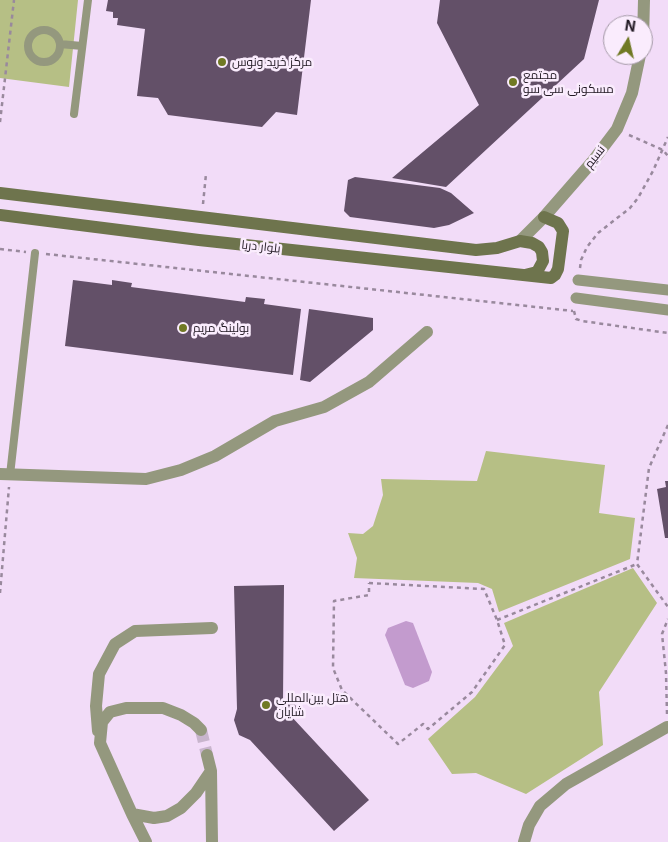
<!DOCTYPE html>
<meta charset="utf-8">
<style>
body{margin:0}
#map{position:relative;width:668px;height:842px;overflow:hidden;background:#f2dcf8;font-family:Inter,sans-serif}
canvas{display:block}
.north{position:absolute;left:603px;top:15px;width:50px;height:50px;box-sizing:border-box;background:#faecfd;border:1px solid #a398a6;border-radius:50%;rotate:9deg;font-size:14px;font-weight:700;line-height:20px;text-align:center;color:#211923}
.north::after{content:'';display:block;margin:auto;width:18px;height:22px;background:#707924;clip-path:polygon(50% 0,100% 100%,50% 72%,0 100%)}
</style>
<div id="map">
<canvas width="668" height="842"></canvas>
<div class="north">N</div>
</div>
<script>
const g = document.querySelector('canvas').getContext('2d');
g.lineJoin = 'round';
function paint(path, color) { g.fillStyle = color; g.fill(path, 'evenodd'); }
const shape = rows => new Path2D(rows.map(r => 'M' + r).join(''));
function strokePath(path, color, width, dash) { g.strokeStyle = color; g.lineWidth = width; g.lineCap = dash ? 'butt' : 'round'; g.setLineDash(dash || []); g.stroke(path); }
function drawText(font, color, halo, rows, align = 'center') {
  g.font = font + ' Inter,Cairo,sans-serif'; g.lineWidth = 5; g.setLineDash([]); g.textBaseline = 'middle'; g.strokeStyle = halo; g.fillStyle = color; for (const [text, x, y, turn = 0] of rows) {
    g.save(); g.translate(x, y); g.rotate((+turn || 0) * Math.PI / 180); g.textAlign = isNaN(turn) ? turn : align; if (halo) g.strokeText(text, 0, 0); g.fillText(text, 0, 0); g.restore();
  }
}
paint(shape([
 [0,0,78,0,69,87,0,78],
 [486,451,605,465,599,513,635,518,630,559,499,612,492,589,478,583,354,578,357,558,348,533,363,534,373,526,383,495,381,479,477,481],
 [633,568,657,603,599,692,603,745,526,794,476,773,452,774,428,739,475,697,513,646,504,623]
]), '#b6bf85');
paint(shape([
 [406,621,413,623,432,672,429,681,413,688,405,685,385,635,388,628]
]), '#c39bce');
paint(shape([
 [108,0,311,0,297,115,276,112,262,127,168,115,158,98,137,96,145,29,117,25,118,18,113,18,113,12,106,11],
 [440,0,599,0,584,59,446,187,392,178,479,105,437,23],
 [355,177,440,188,451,193,474,213,449,225,434,228,350,217,344,211,348,180],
 [73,280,112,285,112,280,132,283,131,287,245,302,246,297,265,299,264,304,301,309,293,375,65,346],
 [309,309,373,318,373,330,310,382,300,380],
 [665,481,668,481,668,538,665,538,657,489,666,487],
 [284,585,283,700,292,698,298,711,290,715,369,800,334,831,250,740,239,735,234,720,237,709,234,586]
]), '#635068');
strokePath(shape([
 [201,730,207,755]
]), '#c8b5cd', 12, [12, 6]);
strokePath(shape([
 [0,122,14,0],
 [629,135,663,150,668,156],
 [203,204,206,174],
 [0,249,26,252],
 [46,254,573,311],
 [580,268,581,260,587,247,598,233,630,208,638,198,653,171,668,137],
 [574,311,576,319,582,321,668,333],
 [668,425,649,468,637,564,668,607],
 [369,583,484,589,497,620,505,645,472,692,428,729,423,724,398,744,342,690,333,668,334,601,369,595,369,583],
 [0,593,9,487],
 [497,620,637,564],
 [667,714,666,673,662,634,668,619]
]), '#99899d', 2.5, [4, 4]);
strokePath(shape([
 '28 46a16 16 0 1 1 32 0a16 16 0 1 1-32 0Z',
 [60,44,82,46],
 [74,114,88,0],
 [10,475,35,253]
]), '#94987e', 8);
strokePath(shape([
 [578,280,668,290],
 [576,298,668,310]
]), '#94987e', 11);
strokePath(shape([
 [0,474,146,479,181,470,215,456,275,421,324,407,369,382,427,332],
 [201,730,194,723,181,715,163,708,126,708,110,712,102,722,100,743,132,814,154,818,167,816,181,808,196,793,211,771,207,755],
 [98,731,96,706,99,674,115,644,135,631,212,628],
 [211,771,212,842],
 [132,814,146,842],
 [524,842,529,825,540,806,566,784,667,727]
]), '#94987e', 12);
strokePath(shape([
 [643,40,644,0],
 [520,241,544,217,592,162,617,129,632,93,640,55]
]), '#94987e', 12);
strokePath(shape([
 [0,193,476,250,497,248,520,241,532,243,539,247,542,252,543,261,537,272,525,275],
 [0,215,199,240,551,278,555,275,558,269,563,231,558,223,544,217]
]), '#6e744d', 12);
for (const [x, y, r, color] of [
 [222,62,5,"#707924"],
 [513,82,5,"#707924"],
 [183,328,5,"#707924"],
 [266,705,5,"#707924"]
]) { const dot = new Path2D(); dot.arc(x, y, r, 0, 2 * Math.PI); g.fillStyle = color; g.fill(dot); strokePath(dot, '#faecfd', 2); }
drawText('12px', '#211923', '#faecfd', [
 ["مرکز خرید ونوس",232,62],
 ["مجتمع",523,75],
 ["مسکونی سی سو",523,89],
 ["بولینگ مریم",193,328],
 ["هتل بین‌المللی",276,698],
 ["شایان",276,712]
], 'left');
drawText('12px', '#211923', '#faecfd', [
 ["نسیم",595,157,-52],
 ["بلوار دریا",261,247,6]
]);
</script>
